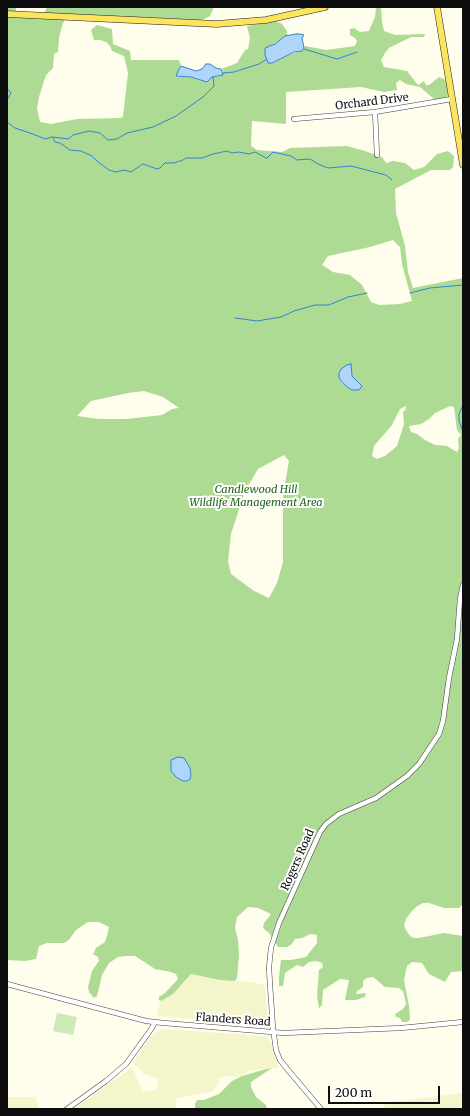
<!DOCTYPE html>
<style>
body{margin:0}
#map{position:relative;width:470px;height:1116px;overflow:hidden;background:#fffdec;font-family:Merriweather,serif}
canvas{display:block}
.frame{position:absolute;inset:0;border:8px solid #0d0d0d;pointer-events:none}
.scale{position:absolute;left:328px;top:1086px;width:112px;height:18px;box-sizing:border-box;border:2px solid #0d0d0d;border-top:0;padding-left:5px;font-size:12px;line-height:14px;white-space:nowrap;color:#0d0d0d;-webkit-text-stroke:3px #fff;paint-order:stroke}
</style>
<div id="map">
<canvas width="470" height="1116"></canvas>
<div class="frame"></div>
<div class="scale">200 m</div>
</div>
<script>
const g = document.querySelector('canvas').getContext('2d');
g.lineJoin = 'round';
function paint(path, color) { g.fillStyle = color; g.fill(path, 'evenodd'); }
const shape = rows => new Path2D(rows.map(r => 'M' + r).join(''));
function strokePath(path, color, width, dash) { g.strokeStyle = color; g.lineWidth = width; g.lineCap = dash ? 'butt' : 'round'; g.setLineDash(dash || []); g.stroke(path); }
function drawText(font, color, halo, rows, align = 'center') {
  g.font = font + ' Merriweather,serif'; g.lineWidth = 4; g.setLineDash([]); g.textBaseline = 'middle'; g.strokeStyle = halo; g.fillStyle = color; for (const [text, x, y, turn = 0] of rows) {
    g.save(); g.translate(x, y); g.rotate((+turn || 0) * Math.PI / 180); g.textAlign = isNaN(turn) ? turn : align; if (halo) g.strokeText(text, 0, 0); g.fillText(text, 0, 0); g.restore();
  }
}
paint(shape([
 [191,974,220,980,252,982,265,985,268,1025,157,1016,159,1005,161,1001,173,994],
 [161,1029,266,1036,271,1042,278,1068,250,1070,242,1076,236,1077,225,1076,219,1079,216,1088,211,1092,177,1098,175,1109,73,1109,127,1071,130,1067,134,1071,142,1092,157,1089,158,1079,145,1074,133,1063,150,1037],
 [463,1093,463,1109,386,1109,383,1103],
 [7,1097,36,1097,38,1109,7,1109]
]), '#f5f5cc');
paint(shape([
 [57,1013,77,1017,73,1035,53,1031]
]), '#cceab5');
paint(shape([
 [7,7,16,7,16,12,44,14,47,7,214,7,210,16,202,20,67,14,62,26,59,38,58,52,54,54,53,68,46,75,39,97,37,108,40,122,51,124,77,119,121,118,123,116,128,73,124,56,112,51,110,46,106,42,100,40,94,40,91,30,97,25,112,29,113,44,130,51,131,60,179,60,181,66,177,74,177,77,191,77,200,80,209,80,212,77,221,76,223,71,221,69,237,63,245,50,248,49,250,38,247,26,276,21,282,24,287,31,287,36,265,49,267,62,272,63,285,56,301,51,304,49,303,47,305,46,326,50,355,46,357,41,355,38,350,35,350,29,354,28,360,32,369,31,375,17,376,7,381,7,382,22,384,31,395,35,425,34,424,37,411,37,389,48,385,53,381,60,384,67,407,71,418,85,424,81,426,85,429,85,439,77,444,79,446,81,448,95,447,98,442,99,434,99,420,87,406,84,400,80,396,83,397,90,384,92,361,87,286,92,286,124,252,121,251,146,257,150,282,152,290,148,347,146,365,151,382,157,386,163,393,161,405,163,414,170,424,167,437,154,448,151,454,156,453,167,450,170,431,170,395,189,396,213,405,246,408,272,413,288,463,278,463,904,459,908,444,908,429,903,423,903,416,907,412,911,406,919,404,925,406,930,410,936,414,938,419,938,444,933,463,936,463,971,451,972,445,982,429,974,422,963,412,962,407,966,404,980,409,1006,410,1020,407,1022,402,1022,400,1018,396,1017,395,1014,403,1009,406,1004,403,991,399,988,385,987,373,977,367,978,363,981,363,987,356,992,357,994,366,993,365,997,356,1000,345,1000,349,980,340,979,323,990,322,1005,319,1008,317,996,319,970,323,967,322,963,316,961,309,962,303,967,297,965,285,973,283,986,279,986,279,977,281,960,291,960,306,957,317,943,317,935,310,934,302,938,295,939,292,944,287,947,278,947,269,933,263,928,264,923,271,914,258,908,248,907,237,917,235,928,238,940,239,955,237,978,235,981,220,980,191,974,173,994,161,1001,159,1000,159,997,165,993,178,979,176,974,171,972,155,969,135,956,126,956,118,957,109,963,102,975,97,996,94,998,89,992,88,987,92,971,99,961,98,957,93,954,96,948,105,942,107,936,109,927,99,922,88,922,76,930,69,940,64,943,47,943,39,946,36,959,25,961,7,960],
 [393,240,400,247,402,264,412,301,400,304,379,305,371,302,362,285,350,275,333,272,322,265,328,256,370,247],
 [347,365,351,365,352,376,359,382,344,385,341,381,339,372],
 [144,391,163,397,179,408,172,409,162,415,127,419,99,419,77,416,91,401,128,393],
 [406,406,405,411,403,411,404,424,397,446,385,456,377,459,372,456,374,446,392,425,400,409],
 [450,406,454,407,457,430,461,435,458,439,459,448,457,452,447,446,435,445,425,440,417,434,411,432,409,426,421,424,429,419,435,413],
 [284,455,289,461,283,495,283,562,277,583,269,598,254,591,231,574,228,561,231,534,245,491,258,469],
 [178,757,184,758,190,768,191,772,190,779,187,781,183,781],
 [272,1068,251,1082,251,1087,256,1097,266,1105,267,1109,195,1109,195,1104,197,1100,204,1100,219,1094,232,1081,242,1076,266,1069]
]), '#aedb94');
const water = shape([
 [296,34,301,34,304,35,302,38,304,48,302,51,294,52,272,63,268,63,265,55,265,48,275,44,285,36,296,34],
 [206,64,210,64,216,68,221,69,223,75,212,77,207,82,191,77,176,76,179,69,181,66,196,71,202,69,206,64],
 [351,364,352,376,362,386,359,390,352,390,346,386,339,378,339,373,341,369,347,365,351,364],
 [178,757,184,758,190,768,191,776,190,779,187,781,183,781,176,777,171,771,171,760,178,757]
]);
paint(water, '#afd6f8');
strokePath(water, '#3584d0', 1);
strokePath(shape([
 [304,49,337,59,357,52],
 [223,73,234,72,259,64,267,59],
 [7,88,11,93,7,100],
 [7,122,15,128,33,134,45,139,52,137,68,139,73,135,89,131,100,133,108,140,117,139,127,133,153,127,176,116,203,97,214,86,213,77],
 [53,138,55,142,60,143,70,150,81,151,92,156,97,161,109,170,116,172,124,170,131,172,143,164,157,169,160,168,165,163,174,163,183,160,186,158,202,158,213,154,227,151,232,153,239,152,249,154,255,152,266,158,267,158,273,152,291,156,297,160,310,159,318,164,328,168,351,166,386,175,392,180],
 [410,293,430,288,463,285],
 [235,318,257,321,281,317,294,311,315,305,329,305,348,297,367,293],
 [463,432,459,420,459,414,463,405]
]), '#3584d0', 1);
const minor = shape([
 [375,112,377,155],
 [294,119,375,112,452,99],
 [7,984,146,1021,164,1023,284,1033,401,1028,463,1022],
 [67,1109,106,1081,126,1064,152,1028,155,1022],
 [321,1109,288,1070,280,1060,276,1050,273,1028,270,985,269,967,271,948,279,923,320,832,326,824,339,814,376,798,407,776,419,764,439,734,443,721,449,678,457,639,460,599,463,585]
]);
const major = shape([
 [437,7,463,165],
 [7,14,217,24,266,20,325,7]
]);
strokePath(minor, '#404040', 5.5);
strokePath(major, '#1e1e1e', 7);
strokePath(minor, '#fff', 4.5);
strokePath(major, '#fce45f', 6);
drawText('11px', '#0d0d0d', '#fff', [
 ["Orchard Drive",372,102,-7],
 ["Rogers Road",298,860,-66],
 ["Flanders Road",233,1020,4]
]);
drawText('italic 11px', '#24661b', '#fff', [
 ["Candlewood Hill",256,490],
 ["Wildlife Management Area",256,503]
]);
</script>
